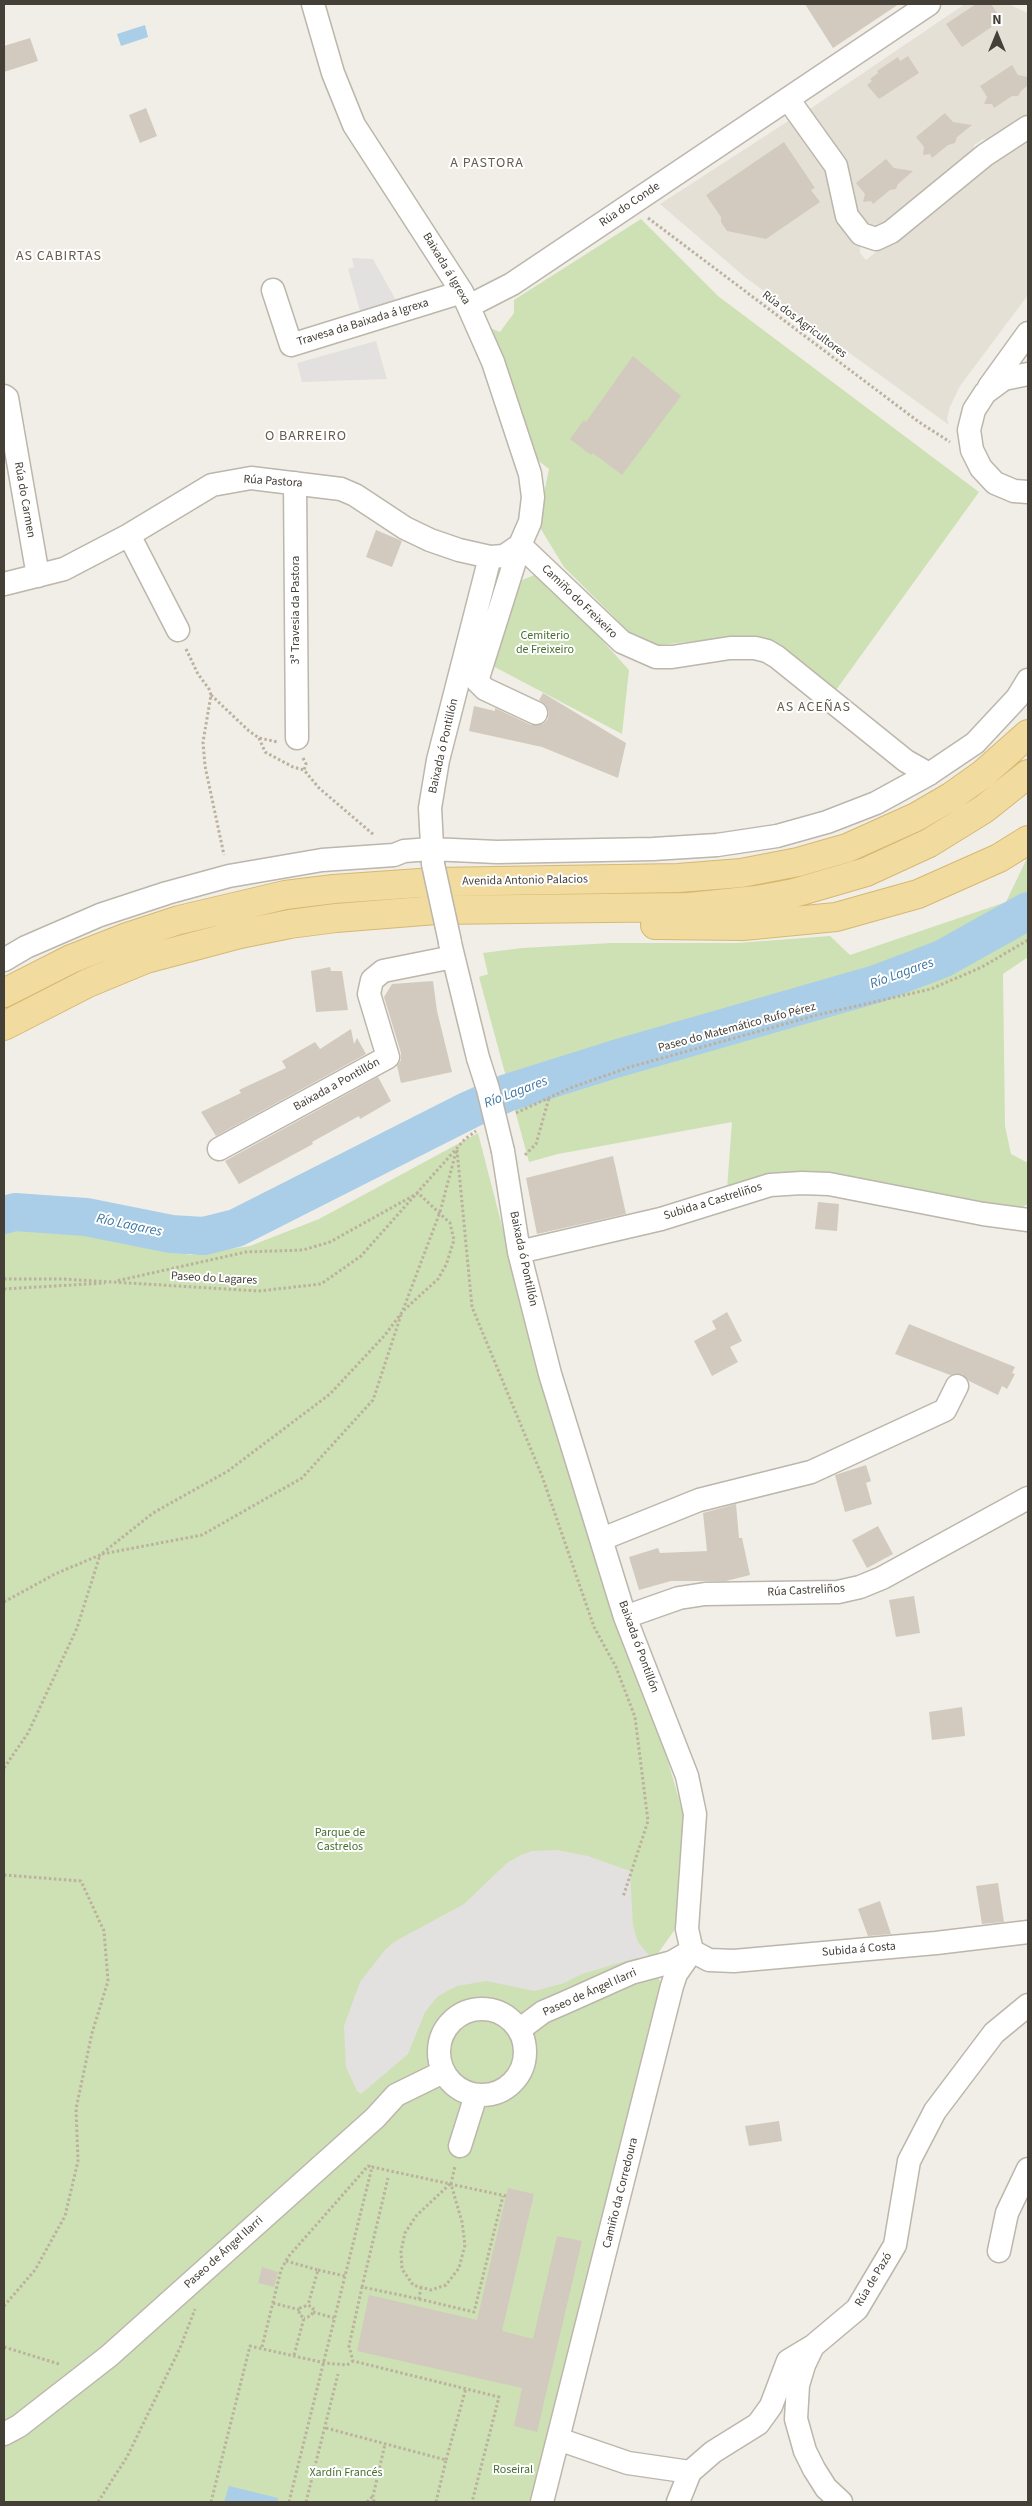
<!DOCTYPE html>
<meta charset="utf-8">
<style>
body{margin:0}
#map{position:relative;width:1032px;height:2506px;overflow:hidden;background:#f1eee7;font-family:"Source Sans 3",sans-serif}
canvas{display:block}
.frame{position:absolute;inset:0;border:5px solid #443f37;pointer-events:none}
.north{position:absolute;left:972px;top:10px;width:50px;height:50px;-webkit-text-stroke:4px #fff;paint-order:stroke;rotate:0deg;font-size:14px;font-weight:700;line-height:20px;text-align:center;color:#443f37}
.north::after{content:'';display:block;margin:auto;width:18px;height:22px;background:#443f37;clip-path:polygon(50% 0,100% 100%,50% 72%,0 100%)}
</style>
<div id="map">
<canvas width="1032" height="2506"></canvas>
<div class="frame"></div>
<div class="north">N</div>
</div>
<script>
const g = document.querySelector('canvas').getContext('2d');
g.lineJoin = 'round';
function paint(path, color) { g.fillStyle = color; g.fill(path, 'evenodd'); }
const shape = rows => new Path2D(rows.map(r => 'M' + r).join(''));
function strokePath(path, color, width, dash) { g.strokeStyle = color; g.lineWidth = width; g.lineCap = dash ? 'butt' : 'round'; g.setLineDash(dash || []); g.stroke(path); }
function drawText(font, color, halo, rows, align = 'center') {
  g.font = font + ' "Source Sans 3",sans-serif'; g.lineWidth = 4; g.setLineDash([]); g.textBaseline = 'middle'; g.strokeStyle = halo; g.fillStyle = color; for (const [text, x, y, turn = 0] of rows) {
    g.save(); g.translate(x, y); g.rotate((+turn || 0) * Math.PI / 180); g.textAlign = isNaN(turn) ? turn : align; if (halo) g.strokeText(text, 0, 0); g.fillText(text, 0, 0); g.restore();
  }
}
paint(shape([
 [965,4,1008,4,1028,13,1028,115,990,141,983,139,974,145,974,153,882,231,860,225,807,111],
 [796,116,827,163,860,242,860,253,866,260,942,198,1028,132,1028,295,960,386,950,407,947,419,949,425,746,278,660,204]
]), '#e5e0d6');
paint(shape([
 [641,219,718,296,979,492,836,690,774,643,724,638,651,646,634,637,564,567,539,526,539,518,549,469,531,455,487,327,500,332,514,313,514,300],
 [537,574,580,616,629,670,622,734,489,664,522,580],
 [1028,856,1028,957,1003,974,1005,1126,1011,1154,1028,1163,1028,1204,1015,1211,889,1186,727,1189,732,1122,558,1154,529,1162,479,977,488,974,483,953,522,948,611,943,737,943,830,936,850,955,1006,902],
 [478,1133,548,1405,659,1731,684,1816,682,1871,676,1928,656,1956,657,1974,663,1989,534,2502,4,2502,4,1230,79,1228,190,1255,250,1246,319,1219]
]), '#cde1b4');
paint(shape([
 [352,258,373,259,397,302,361,314,348,269,354,267],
 [376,341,387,379,302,382,297,363],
 [557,1850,588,1856,630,1871,633,1926,638,1942,653,1960,636,1958,582,1974,564,1983,535,1991,486,1981,457,1986,438,1996,425,2012,408,2054,361,2094,357,2091,346,2067,344,2026,360,1982,385,1950,394,1942,464,1904,507,1863,521,1855,532,1851]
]), '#e3e1df');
paint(shape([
 [145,25,148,37,121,46,117,34],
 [229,2486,278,2498,277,2502,224,2502]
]), '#aacee7');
strokePath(shape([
 [4,1215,15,1212,86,1217,171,1234,204,1236,236,1228,469,1110,507,1093,615,1059,876,984,942,959,1028,911]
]), '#aacee7', 38);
paint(shape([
 [805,4,899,4,833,48],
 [976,4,991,4,1002,20,962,47,946,24],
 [30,38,38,61,4,72,4,46],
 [908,56,919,73,879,99,867,85,872,81,870,79,878,73,877,71,898,57,900,61],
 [1012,65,1018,75,1028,77,1028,85,1021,91,1018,96,1012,96,994,108,992,104,984,104,987,97,980,86],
 [146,108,157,136,140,143,129,115],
 [945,113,953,122,972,125,957,137,955,143,948,145,932,158,930,154,923,155,924,147,916,137],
 [784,142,815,188,811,190,820,202,766,239,727,231,721,222,721,217,706,195],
 [886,159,894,168,913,171,898,184,896,189,890,190,873,204,871,201,863,202,865,194,856,183],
 [633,356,681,396,622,475,593,453,591,455,570,439,584,420,586,422],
 [376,530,402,541,392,567,366,557],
 [543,693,626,743,618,778,542,747,469,731,474,706,495,711,495,708,531,725,543,724,548,719,549,712,546,705,539,700],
 [330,967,331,971,342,971,348,1010,316,1012,311,971],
 [433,981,437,1011,452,1072,401,1083,397,1066,401,1060,401,1053,384,997,392,984],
 [351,1029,354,1044,357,1038,366,1054,216,1136,201,1112,241,1093,239,1090,286,1068,282,1061,315,1042,320,1049],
 [378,1077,391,1101,360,1119,359,1116,312,1142,313,1144,239,1184,225,1161],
 [613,1156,626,1214,537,1234,526,1178],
 [818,1202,839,1204,837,1231,815,1229],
 [727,1312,742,1341,730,1347,738,1362,712,1376,694,1341,716,1329,712,1321],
 [909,1324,1015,1367,1012,1373,1015,1374,1007,1389,1002,1386,998,1395,969,1381,962,1374,950,1375,895,1354],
 [866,1465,871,1481,866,1483,872,1504,845,1512,835,1475],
 [736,1504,739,1538,742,1538,750,1575,726,1581,671,1581,639,1590,629,1557,658,1548,660,1553,707,1551,703,1513],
 [878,1526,893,1554,867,1568,852,1540],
 [914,1596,920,1633,896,1637,889,1600],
 [962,1707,965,1736,932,1740,929,1712],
 [998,1883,1004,1922,982,1924,976,1886],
 [880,1901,891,1934,868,1936,858,1909],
 [779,2121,782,2141,749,2146,745,2126],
 [508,2188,534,2194,502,2331,533,2339,557,2236,582,2241,537,2432,514,2426,522,2388,357,2351,369,2295,477,2320],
 [262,2267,278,2272,274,2287,258,2283]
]), '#d2cabe');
const minor = shape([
 [788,99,836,166,847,216,861,234,876,239,891,232,985,155,1028,127],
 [273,290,291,345,462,292],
 [469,306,512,284,929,4],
 [1028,374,1004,379,985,393,974,410,969,430,972,450,981,468,995,483,1014,491,1028,492],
 [989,387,1028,333],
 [4,396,7,398,38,576],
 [295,483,297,738],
 [129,535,178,630],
 [4,584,64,569,129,535,212,485,251,478,341,489,355,495,405,528,430,540,459,550,490,557,504,556,520,545,530,522,533,497,530,474,493,362,462,292,354,125,333,73,313,4],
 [536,713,485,689,477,681,520,545,622,642,656,657,672,657,730,648,755,648,767,651,777,657,906,761,929,774],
 [433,864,430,808,438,760,490,557],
 [450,943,478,1058],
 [4,960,26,947,100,915,167,893,229,876,322,860,394,855,404,851,431,849,497,852,653,849,717,845,777,836,827,822,876,803,929,774,975,743,1017,698,1028,680],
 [219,1149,388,1057,369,994,372,980,383,971,453,957],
 [503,1151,519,1252,550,1374,625,1617,687,1776,695,1814,687,1929,692,1951],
 [519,1252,661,1219,770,1185,802,1183,829,1184,983,1214,1028,1220],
 [602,1539,699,1500,811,1472,945,1410,957,1386],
 [625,1617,679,1598,705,1594,838,1592,860,1587,882,1578,1028,1498],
 [692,1951,709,1960,734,1961,936,1943,1028,1932],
 '439 2052a43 43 0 1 1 86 0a43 43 0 1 1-86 0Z',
 [519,2030,543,2012,564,2003,631,1973,672,1962,691,1951],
 [460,2146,476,2095],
 [999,2251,1007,2213,1028,2169],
 [4,2434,19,2426,109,2356,375,2118,396,2095,443,2072],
 [558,2439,628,2463,690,2472,713,2452,758,2424,771,2406,788,2361,813,2346],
 [542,2502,672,1986,676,1974,692,1951],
 [678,2502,690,2472],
 [841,2502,826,2488,814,2469,805,2451,796,2419,798,2385,804,2365,813,2346,857,2309,895,2245,909,2161,935,2111,994,2033,1028,2005]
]);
const major = shape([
 [655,925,743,926,836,917,918,894,999,858,1028,840],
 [4,993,71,959,127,937,179,920,285,895,334,889,434,882,678,878,741,873,798,862,847,848,916,817,952,796,983,774,1028,734],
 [4,1026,88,983,146,959,240,934,290,924,336,918,436,910,689,907,757,900,794,893,866,872,929,843,984,809,1028,774]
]);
strokePath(minor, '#bcb6ab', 25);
strokePath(major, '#d5b871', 30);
strokePath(shape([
 [648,218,919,422,950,442],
 [186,649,198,674,209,689,211,695,203,742,205,766,224,855],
 [211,695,249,731,259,738,278,742],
 [259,738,265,752,293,767,304,770],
 [303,758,306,764,304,770,319,788,374,835],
 [516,1113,570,1088,630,1067,817,1015,931,989,982,967,1028,940],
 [457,1150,472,1307,542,1476,594,1627,616,1667,635,1717,648,1821,623,1897],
 [525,1155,536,1144,549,1098],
 [4,1279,63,1279,259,1291,321,1284,361,1256,465,1139,476,1131],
 [4,1289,105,1283],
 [403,1310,440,1212,456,1152],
 [102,1554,202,1535,302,1478,373,1400,401,1315],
 [4,1602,55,1574,100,1555,153,1513,228,1471,330,1394,385,1335,403,1311,438,1279,446,1265,454,1240,450,1223,418,1193,330,1242,303,1250,246,1252,116,1281],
 [4,1768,28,1733,77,1628,100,1555],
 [4,1875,81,1881,104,1931,108,1981,92,2033,76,2109,78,2161,65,2216,35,2270,4,2306],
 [450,2184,416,2216,405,2233,401,2251,402,2269,413,2285,431,2290,446,2285,459,2268,465,2245,462,2222,451,2184,455,2166],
 [286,2261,318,2270,308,2305],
 [318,2270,345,2276],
 [362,2287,388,2178],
 [421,2287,419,2299,362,2287,349,2346,353,2361,499,2397,472,2502],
 [419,2299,474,2312,503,2196],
 [273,2303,300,2310],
 [313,2312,334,2318],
 [4,2347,59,2364],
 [262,2347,281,2270,288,2257,368,2166,372,2167],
 [294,2355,304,2318,299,2314,300,2308,308,2305,313,2308,313,2312,311,2316,304,2318],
 [326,2428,446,2460,436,2502],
 [446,2460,466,2388],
 [98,2502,127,2457,180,2348,195,2309],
 [211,2502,250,2346,325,2363,347,2365,353,2361],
 [289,2502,372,2167,506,2196],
 [306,2502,338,2374],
 [367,2502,372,2497],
 [374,2502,373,2496,385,2444]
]), '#bcb19e', 3, [2.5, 2.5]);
strokePath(minor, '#fff', 22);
strokePath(major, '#f2db9f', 28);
const minorBridge = shape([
 [433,864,450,942],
 [478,1058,488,1089,503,1151]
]);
strokePath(minorBridge, '#bcb6ab', 25, []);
strokePath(minorBridge, '#fff', 22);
drawText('12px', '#443f37', '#fff', [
 ["Rúa do Conde",630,205,-34],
 ["Baixada á Igrexa",446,269,59],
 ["Travesa da Baixada á Igrexa",363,323,-17],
 ["Rúa dos Agricultores",804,325,37],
 ["Rúa Pastora",273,482,4],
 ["Rúa do Carmen",24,500,80],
 ["Camiño do Freixeiro",579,602,44],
 ["3ª Travesia da Pastora",296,610,-90],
 ["Baixada ó Pontillón",444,746,-77],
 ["Avenida Antonio Palacios",525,881,-1],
 ["Paseo do Matemático Rufo Pérez",737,1028,-15],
 ["Baixada a Pontillón",337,1085,-29],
 ["Subida a Castreliños",713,1202,-17],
 ["Baixada ó Pontillón",523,1259,78],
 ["Paseo do Lagares",214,1279,3],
 ["Rúa Castreliños",806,1591,-3],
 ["Baixada ó Pontillón",638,1647,70],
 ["Subida á Costa",859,1950,-5],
 ["Paseo de Ángel Ilarri",590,1993,-24],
 ["Camiño da Corredoura",621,2193,-76],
 ["Paseo de Ángel Ilarri",224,2253,-42],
 ["Rúa de Pazó",874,2280,-59]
]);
drawText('12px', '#486f31', '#fff', [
 ["Cemiterio",545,636],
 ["de Freixeiro",545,650],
 ["Parque de",340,1833],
 ["Castrelos",340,1847],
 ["Roseiral",513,2470],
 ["Xardín Francés",346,2473]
]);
g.letterSpacing = '1px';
drawText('14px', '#655d4f', '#fff', [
 ["A PASTORA",487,164],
 ["AS CABIRTAS",59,257],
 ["O BARREIRO",306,437],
 ["AS ACEÑAS",814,708]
]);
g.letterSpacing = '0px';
drawText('italic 14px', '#3d77a3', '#fff', [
 ["Río Lagares",902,974,-20],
 ["Río Lagares",516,1093,-21],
 ["Río Lagares",129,1226,12]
]);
</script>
